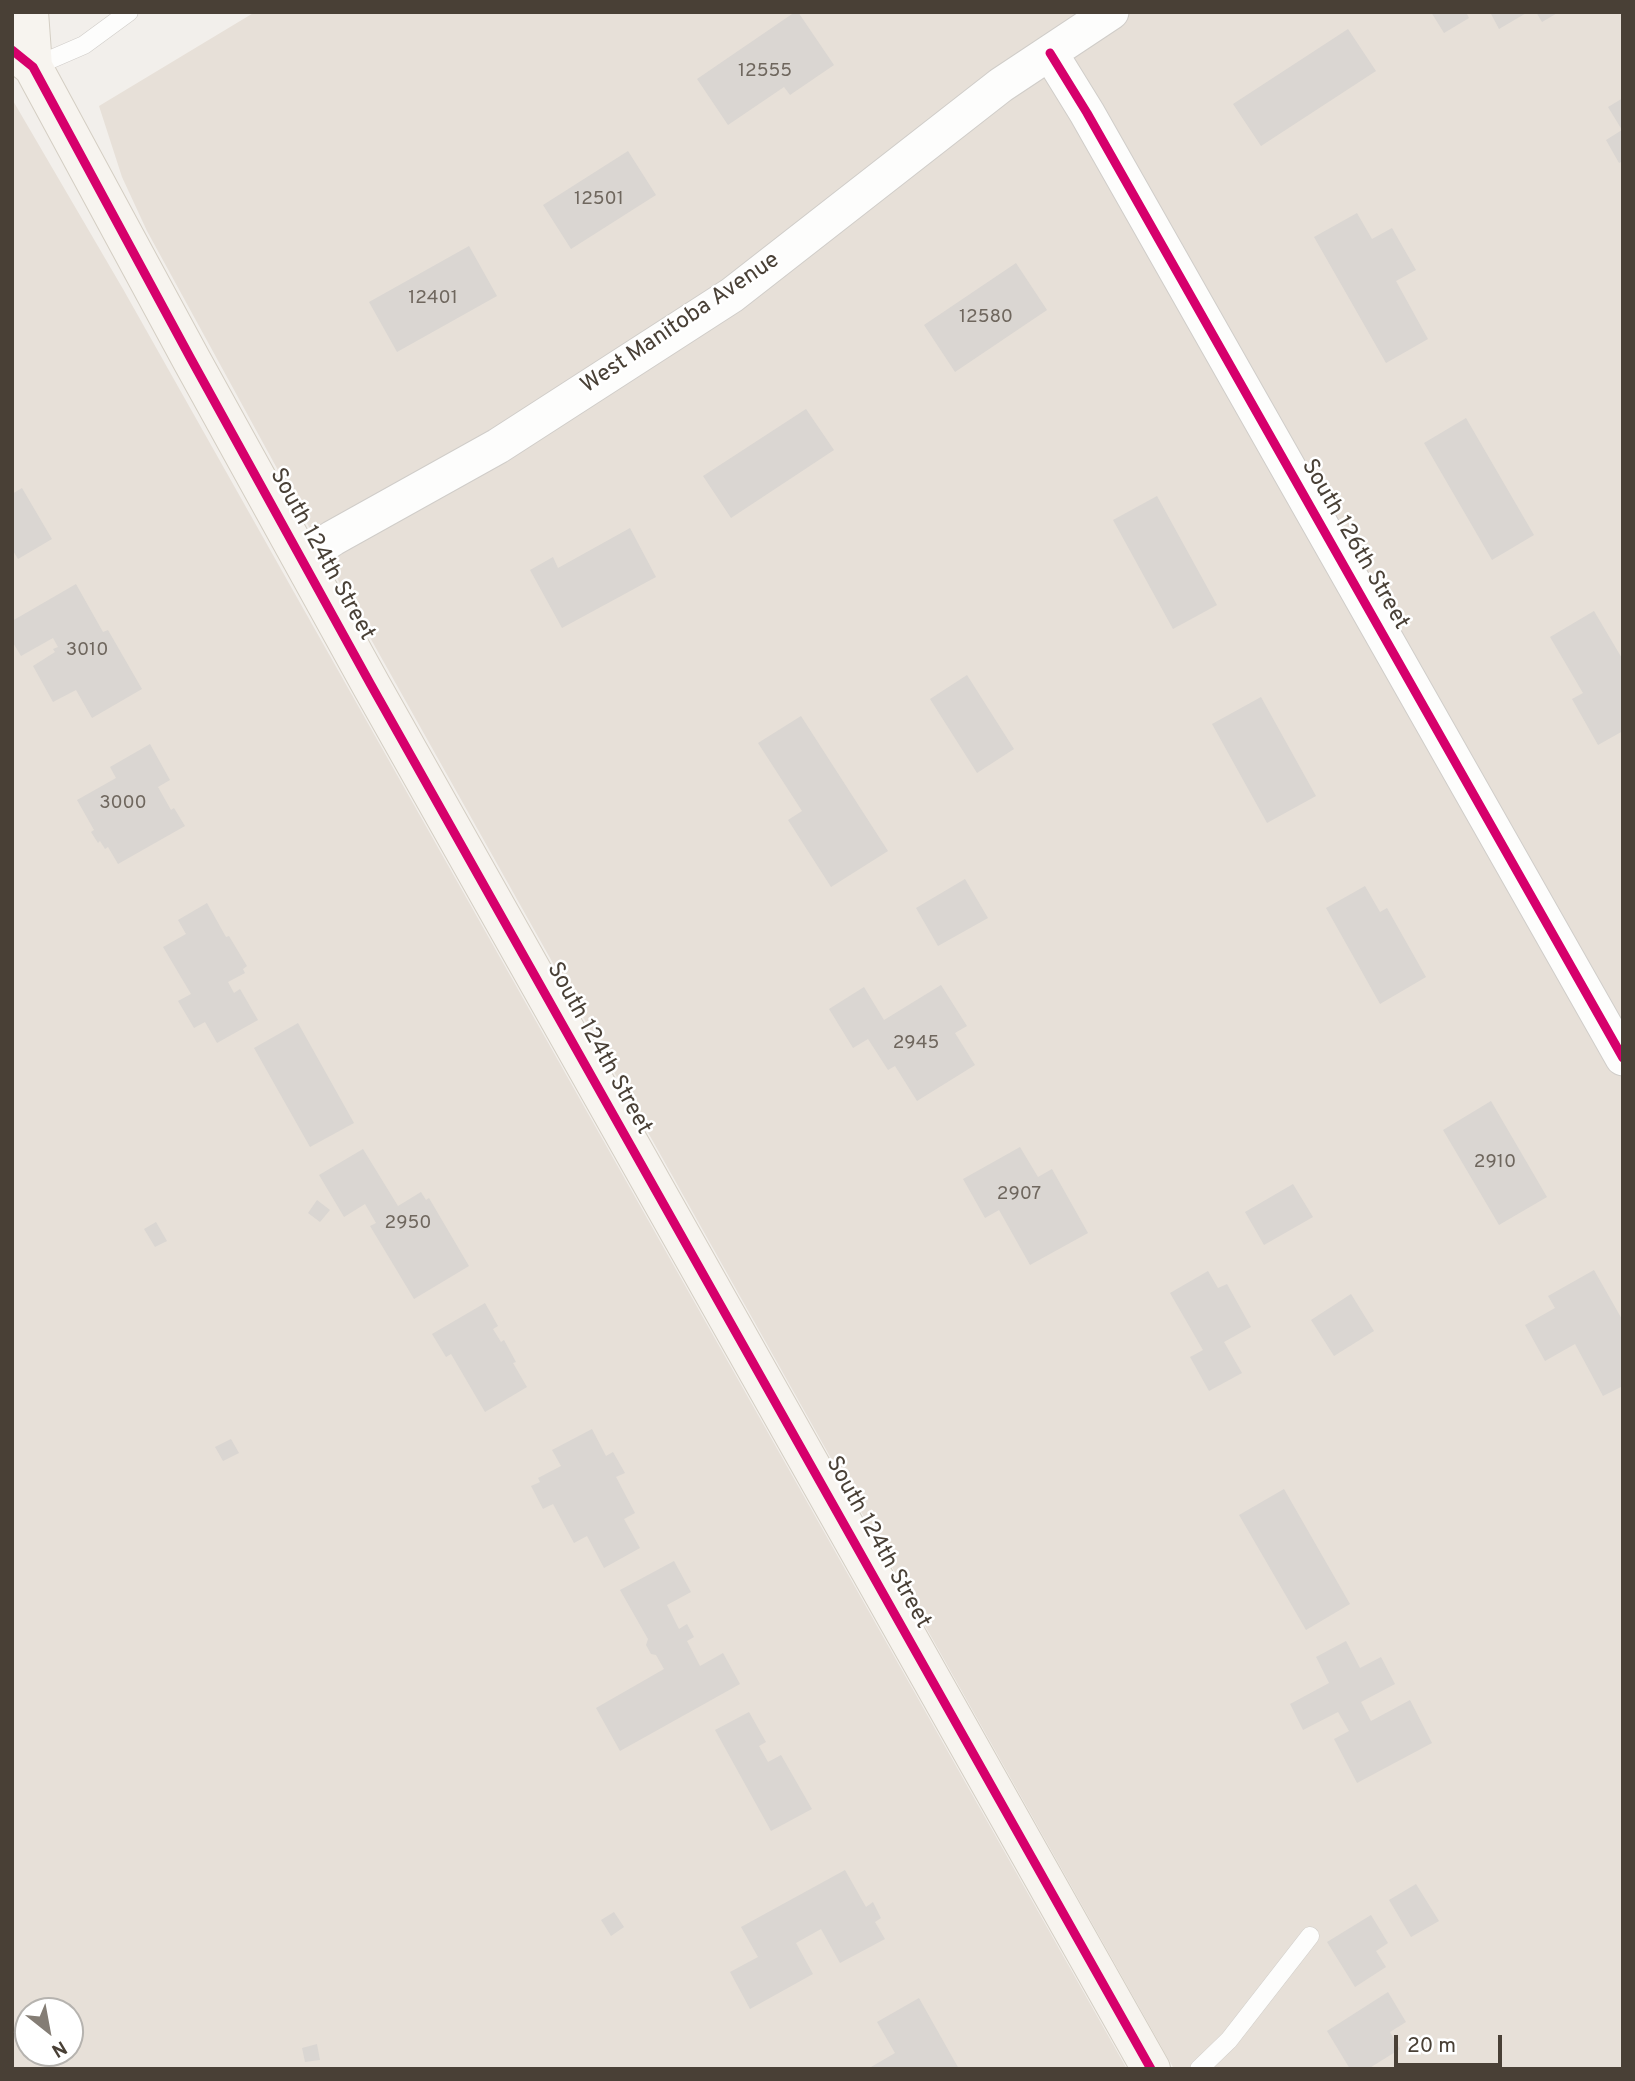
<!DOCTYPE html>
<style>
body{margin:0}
#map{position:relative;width:1635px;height:2081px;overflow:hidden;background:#f2efeb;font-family:Overpass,sans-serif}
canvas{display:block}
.frame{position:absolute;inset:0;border:14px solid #494036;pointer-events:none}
.north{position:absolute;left:14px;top:1997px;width:70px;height:70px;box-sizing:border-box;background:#fff;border:2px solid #b6b3af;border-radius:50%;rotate:149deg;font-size:19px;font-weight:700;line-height:28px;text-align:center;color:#494036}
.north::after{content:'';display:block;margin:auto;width:24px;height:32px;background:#847d75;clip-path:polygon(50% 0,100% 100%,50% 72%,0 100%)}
.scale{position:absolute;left:1394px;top:2035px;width:108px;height:32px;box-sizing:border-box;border:4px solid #494036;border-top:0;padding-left:9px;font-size:21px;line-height:24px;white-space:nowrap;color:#494036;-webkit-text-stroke:5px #fff;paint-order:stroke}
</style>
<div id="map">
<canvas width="1635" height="2081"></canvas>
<div class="frame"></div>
<div class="north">N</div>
<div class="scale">20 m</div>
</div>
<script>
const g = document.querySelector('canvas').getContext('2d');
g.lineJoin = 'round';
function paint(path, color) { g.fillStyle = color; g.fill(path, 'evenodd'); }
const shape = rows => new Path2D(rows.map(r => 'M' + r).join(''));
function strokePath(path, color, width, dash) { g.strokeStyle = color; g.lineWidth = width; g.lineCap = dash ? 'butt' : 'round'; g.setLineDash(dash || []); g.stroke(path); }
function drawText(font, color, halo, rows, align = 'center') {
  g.font = font + ' Overpass,sans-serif'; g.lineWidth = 5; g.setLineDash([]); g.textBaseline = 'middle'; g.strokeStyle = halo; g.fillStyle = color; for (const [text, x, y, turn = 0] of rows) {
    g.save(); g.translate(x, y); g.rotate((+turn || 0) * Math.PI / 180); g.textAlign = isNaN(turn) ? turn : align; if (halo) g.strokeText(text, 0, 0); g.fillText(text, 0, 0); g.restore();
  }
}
paint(shape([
 [255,12,1623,12,1623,2069,1174,2069,354,609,147,231,122,177,99,106],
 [12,99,123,289,1127,2069,12,2069],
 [28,2011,70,2011,70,2053,28,2053]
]), '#e7e0d8');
paint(shape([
 [795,12,798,12,834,65,790,95,784,87,728,125,697,79],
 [1431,12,1466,12,1469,18,1444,33],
 [1490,12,1528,12,1499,29],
 [1536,12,1559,12,1542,22],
 [1348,29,1376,71,1261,146,1233,104],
 [1623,98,1623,161,1619,163,1606,140,1622,130,1608,107],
 [628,151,656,195,571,249,543,205],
 [1357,213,1372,239,1392,228,1416,270,1396,281,1428,339,1386,363,1314,237],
 [469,246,497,296,397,352,369,302],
 [1016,263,1047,310,955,372,924,325],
 [806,409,834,450,731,518,703,476],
 [1466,418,1534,535,1492,560,1424,443],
 [22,488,52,539,18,559,12,549,12,494],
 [1157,496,1217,605,1173,629,1113,520],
 [630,528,656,577,562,628,530,570,553,557,558,568],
 [76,584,103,632,108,630,142,689,92,718,76,690,53,702,33,666,55,652,53,649,58,647,53,638,21,656,12,641,12,621],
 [1594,611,1623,660,1623,731,1598,745,1572,699,1583,693,1550,637],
 [967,675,1014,749,977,773,930,699],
 [1261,697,1316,796,1267,823,1212,724],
 [801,716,888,851,831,887,788,820,802,811,758,743],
 [150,744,170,780,158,787,171,810,174,808,185,826,118,864,108,847,105,849,100,841,98,843,91,832,94,830,77,800,116,778,110,767],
 [965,879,988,918,938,946,916,908],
 [1365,886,1380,912,1387,908,1426,977,1380,1004,1326,908],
 [207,903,226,937,229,936,247,966,243,969,245,973,228,982,234,993,240,989,258,1020,217,1043,205,1022,194,1028,178,1001,191,994,163,947,186,934,178,920],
 [941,985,967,1026,955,1033,975,1065,917,1101,895,1066,888,1070,868,1039,853,1048,829,1009,864,987,884,1020],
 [298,1023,354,1123,310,1147,254,1048],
 [1491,1101,1547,1197,1499,1225,1443,1130],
 [1020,1147,1038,1177,1052,1169,1088,1233,1030,1265,999,1210,985,1218,963,1179],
 [363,1149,398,1206,421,1192,426,1200,429,1198,469,1266,414,1299,370,1226,376,1223,365,1204,344,1217,319,1175],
 [1293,1184,1313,1217,1264,1245,1245,1212],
 [317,1200,330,1210,320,1222,308,1213],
 [156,1222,167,1241,155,1247,144,1229],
 [1594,1270,1623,1321,1623,1386,1603,1396,1575,1344,1545,1361,1525,1325,1555,1308,1548,1296],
 [1208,1271,1218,1288,1227,1284,1251,1327,1224,1342,1242,1373,1209,1391,1190,1357,1203,1350,1170,1293],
 [1351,1294,1374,1331,1334,1356,1311,1320],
 [485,1303,498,1326,493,1329,501,1342,504,1340,516,1362,513,1363,527,1387,485,1412,451,1354,446,1357,432,1334],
 [592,1429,606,1456,613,1452,625,1473,616,1477,635,1513,624,1519,640,1548,604,1568,587,1536,574,1543,553,1504,543,1509,531,1486,540,1482,538,1478,561,1466,552,1450],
 [231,1439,239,1453,223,1461,215,1447],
 [1284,1489,1350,1604,1306,1630,1239,1515],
 [674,1561,691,1592,667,1605,679,1629,687,1624,694,1637,687,1641,700,1666,723,1653,740,1684,620,1751,596,1708,664,1669,656,1655,651,1654,646,1645,648,1639,620,1590],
 [1346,1641,1360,1668,1381,1657,1395,1684,1361,1702,1371,1721,1410,1700,1432,1743,1357,1783,1334,1739,1349,1731,1338,1712,1303,1730,1290,1704,1329,1683,1316,1657],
 [749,1712,766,1742,759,1746,768,1762,781,1755,812,1809,771,1831,715,1730],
 [845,1870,866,1907,873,1902,881,1918,875,1922,885,1939,840,1963,821,1929,796,1943,813,1974,750,2009,730,1972,758,1957,741,1927],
 [1416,1884,1439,1921,1411,1937,1389,1900],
 [614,1912,624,1927,611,1936,601,1920],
 [1371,1915,1388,1943,1376,1951,1386,1967,1355,1987,1327,1942],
 [1388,1992,1406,2022,1390,2032,1400,2049,1368,2069,1350,2069,1327,2031],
 [919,1998,959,2069,872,2069,871,2067,895,2053,877,2022],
 [317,2044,320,2060,305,2062,302,2048]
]), '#dad6d2');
const lane = shape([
 [33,67,84,45,129,12],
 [1199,2069,1229,2040,1310,1936]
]);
const street = shape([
 [1050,53,1087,113,1623,1058],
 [301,559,333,538,498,446,732,295,1001,85,1111,12]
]);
const secondary = shape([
 [29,12,33,67],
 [12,50,33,67,191,359,371,685,1151,2069]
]);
strokePath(lane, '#d0cdc9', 19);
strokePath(street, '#d0cdc9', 37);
strokePath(secondary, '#d4cec3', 40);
strokePath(lane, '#fdfdfc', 18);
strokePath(street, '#fdfdfc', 35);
strokePath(secondary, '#f7f4ef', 38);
strokePath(shape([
 [12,50,33,67,191,359,371,685,1151,2069],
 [1050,53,1087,113,1623,1058]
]), '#d6006c', 9);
drawText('19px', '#6f675e', null, [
 ["12555",765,72],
 ["12501",599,200],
 ["12401",433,299],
 ["12580",986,318],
 ["3010",87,651],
 ["3000",123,804],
 ["2945",916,1044],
 ["2910",1495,1163],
 ["2907",1019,1195],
 ["2950",408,1224]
]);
drawText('23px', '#494036', '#fff', [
 ["West Manitoba Avenue",681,324,-34],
 ["South 126th Street",1354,545,60],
 ["South 124th Street",321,555,61],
 ["South 124th Street",598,1049,61],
 ["South 124th Street",877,1543,61]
]);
</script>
